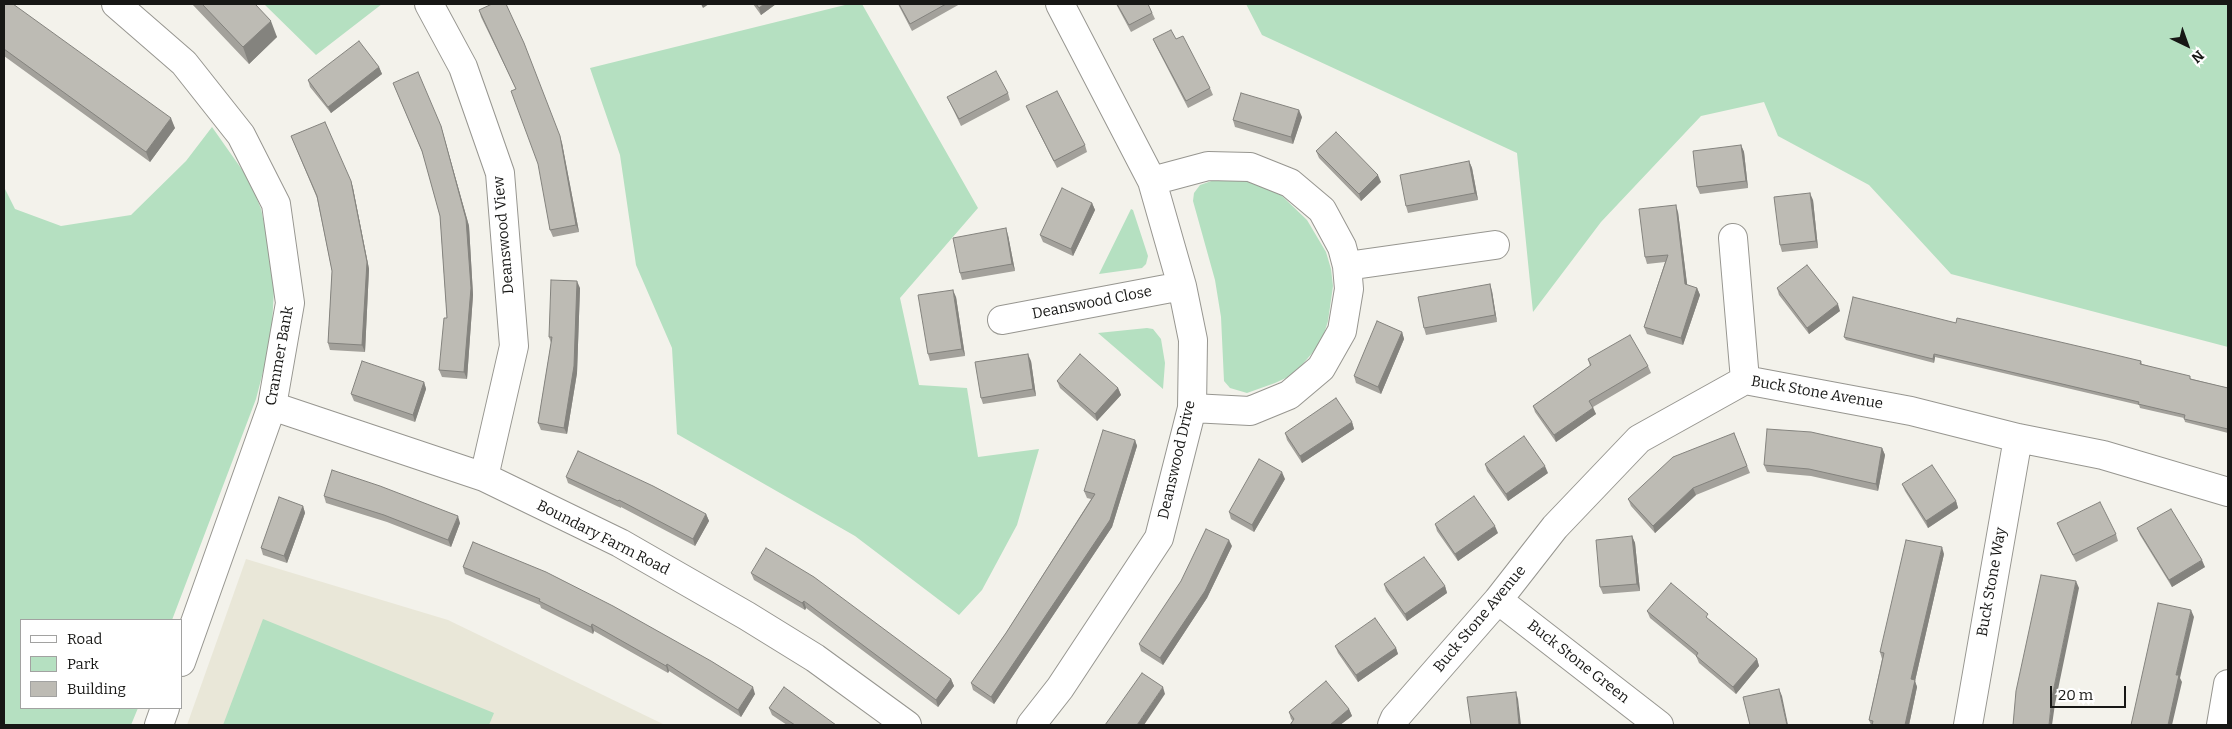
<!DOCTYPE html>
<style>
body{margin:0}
#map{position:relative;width:2232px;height:729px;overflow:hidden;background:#f3f2eb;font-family:Bitter,serif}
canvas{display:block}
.frame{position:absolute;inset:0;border:5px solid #171715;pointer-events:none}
.legend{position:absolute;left:20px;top:619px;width:162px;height:90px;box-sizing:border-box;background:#fff;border:1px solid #a2a2a1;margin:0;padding:6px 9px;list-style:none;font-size:15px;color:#171715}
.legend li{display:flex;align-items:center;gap:10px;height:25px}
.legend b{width:25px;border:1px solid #a2a2a1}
.north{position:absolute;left:2162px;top:20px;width:50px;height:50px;-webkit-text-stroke:4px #fff;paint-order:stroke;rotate:138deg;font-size:14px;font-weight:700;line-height:20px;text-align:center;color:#171715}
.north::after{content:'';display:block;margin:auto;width:18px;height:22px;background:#171715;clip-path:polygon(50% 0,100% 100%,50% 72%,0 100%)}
.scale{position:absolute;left:2050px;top:686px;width:76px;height:22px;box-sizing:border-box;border:2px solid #171715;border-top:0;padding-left:6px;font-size:15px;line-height:18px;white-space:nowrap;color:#171715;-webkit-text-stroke:4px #fff;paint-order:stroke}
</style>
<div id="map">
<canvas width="2232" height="729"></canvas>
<div class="frame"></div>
<ul class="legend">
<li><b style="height:6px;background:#fff"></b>Road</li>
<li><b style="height:14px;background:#b5e0c1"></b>Park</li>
<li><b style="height:14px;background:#bdbbb4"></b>Building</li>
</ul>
<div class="north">N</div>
<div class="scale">20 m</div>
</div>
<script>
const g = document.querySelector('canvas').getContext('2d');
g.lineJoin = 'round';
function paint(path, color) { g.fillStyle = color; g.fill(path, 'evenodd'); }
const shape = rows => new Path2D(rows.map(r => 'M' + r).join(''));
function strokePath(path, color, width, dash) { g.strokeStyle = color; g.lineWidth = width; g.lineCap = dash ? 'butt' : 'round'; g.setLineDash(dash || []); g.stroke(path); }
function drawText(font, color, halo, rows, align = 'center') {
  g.font = font + ' Bitter,serif'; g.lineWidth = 4.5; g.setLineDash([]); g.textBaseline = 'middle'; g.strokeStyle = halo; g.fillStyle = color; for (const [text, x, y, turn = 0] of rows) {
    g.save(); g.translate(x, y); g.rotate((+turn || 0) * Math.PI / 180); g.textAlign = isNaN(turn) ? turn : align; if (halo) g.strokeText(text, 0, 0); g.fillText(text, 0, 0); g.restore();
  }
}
paint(shape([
 [246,559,448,620,665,725,187,725]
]), '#e9e7d8');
paint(shape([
 [264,4,382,4,316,55],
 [849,4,862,4,978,208,900,298,919,385,967,388,978,457,1039,449,1017,525,982,590,959,615,855,536,677,434,672,348,636,265,620,155,590,68],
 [1246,4,2228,4,2228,347,1951,274,1869,185,1778,136,1764,102,1701,116,1601,222,1533,312,1517,153,1262,35],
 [212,127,250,181,261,209,275,274,271,341,256,399,172,620,21,620,21,708,138,708,131,725,4,725,4,187,15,209,61,226,131,215,186,161],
 [1220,178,1236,178,1250,182,1281,195,1307,220,1326,252,1331,269,1333,286,1328,321,1323,337,1314,351,1301,366,1288,377,1275,383,1247,393,1230,388,1224,381,1221,317,1215,280,1193,201,1194,193,1200,185],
 [1131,209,1133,210,1148,256,1146,264,1142,268,1099,274],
 [1147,328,1153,329,1161,339,1165,363,1163,389,1098,333],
 [263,619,494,713,489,725,223,725]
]), '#b5e0c1');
const minor = shape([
 [116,4,184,63,241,135,276,204,290,303,272,406,181,662],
 [429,4,463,67,500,173,514,346,484,477],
 [1152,181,1208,166,1250,167,1290,183,1322,210,1342,247,1347,266,1349,289,1342,331,1321,368,1289,395,1250,411,1192,408],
 [1733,238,1745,380],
 [1347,266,1495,245],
 [1002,320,1182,286],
 [272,406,484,477,620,543,747,616,815,658,907,725],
 [1498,600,1659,725],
 [159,725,165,708],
 [1031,725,1060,688,1159,538,1192,408,1193,340,1182,286,1152,181,1060,4],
 [1392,725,1395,718,1498,600,1555,527,1639,439,1745,380,1911,411,2018,438,2103,455,2228,492],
 [1968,725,2018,438],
 [2221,725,2228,684]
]);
strokePath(minor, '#979690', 30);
strokePath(minor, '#fff', 28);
paint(shape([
 [4,4,175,128,150,162,4,56],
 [192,4,255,4,277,37,249,64],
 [753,4,776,4,761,15],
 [898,4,960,4,912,31,900,8],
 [1116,4,1148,4,1155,19,1131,32],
 [479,10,562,143,579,232,553,237,550,230,539,164,516,89,481,17],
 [1153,39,1176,39,1210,88,1213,95,1188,108,1156,46],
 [379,67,382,74,331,113,310,87,308,80],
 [393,83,441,126,469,226,473,295,467,379,442,377,439,370,447,318,440,216,423,154],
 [1008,93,1010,100,961,126,950,103,947,97],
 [1026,106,1085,145,1087,152,1057,168,1029,113],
 [1302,117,1293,144,1235,127,1233,120],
 [291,136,351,181,353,188,369,269,365,352,330,350,328,343,332,271,317,198],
 [1741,145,1744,152,1748,188,1700,194,1697,187],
 [1316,151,1381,182,1361,201,1319,158],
 [1469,161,1472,168,1478,200,1408,213,1406,206],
 [1813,200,1818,248,1782,252,1780,245],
 [1092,203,1095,210,1073,256,1043,242,1040,235],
 [1678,212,1687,285,1697,288,1700,295,1683,345,1647,334,1644,327,1665,262,1647,264,1645,257],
 [1008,235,1015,271,962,280,960,273],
 [580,288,577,373,567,434,541,430,538,423,551,343,549,337],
 [1777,288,1840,311,1809,334,1779,295],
 [1492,291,1497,322,1426,335,1424,328],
 [956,297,965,356,930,361,928,354],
 [1956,323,2141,361,2142,364,2192,379,2228,388,2228,433,2185,422,2184,418,2140,408,2139,405,1935,357,1934,363,1846,340,1844,337],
 [1402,332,1404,339,1381,394,1356,383,1354,376],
 [1588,359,1648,366,1651,373,1593,407,1596,414,1556,442,1535,412,1533,406,1590,366],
 [1031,361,1036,396,983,404,981,398],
 [1057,381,1118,388,1121,395,1097,421,1060,388],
 [424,382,426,389,415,422,354,401,351,394],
 [1352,422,1354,429,1302,463,1287,440,1285,433],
 [1734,433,1750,473,1696,495,1655,533,1631,506,1628,499],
 [1135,440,1137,446,1112,527,994,704,973,690,971,683,1006,633,1091,499,1087,498,1084,491],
 [1882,448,1885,455,1878,491,1811,476,1767,472,1764,465],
 [1485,464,1548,473,1508,501,1487,471],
 [566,477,706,514,709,521,695,546,621,507,621,508,568,483],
 [1285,479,1254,532,1231,519,1229,512],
 [1902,484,1956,501,1958,508,1928,528,1905,491],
 [324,496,460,523,451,547,387,522,326,503],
 [303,506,305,513,287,563,263,555,261,548],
 [2057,523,2116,534,2118,541,2076,562,2060,530],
 [1435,524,1498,533,1458,561,1437,531],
 [2137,528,2205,567,2172,587,2140,535],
 [1632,536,1635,543,1640,591,1603,594,1600,587],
 [473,542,755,694,741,717,669,671,668,673,594,631,593,634,541,608,540,605,465,574,463,567],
 [1232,546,1207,598,1163,665,1141,651,1139,644],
 [1944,554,1915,681,1917,687,1909,725,1871,725,1869,720,1882,659,1880,652],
 [751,573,951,679,954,686,938,707,806,608,805,610,754,580],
 [1384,584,1445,586,1447,593,1407,621,1386,591],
 [1647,611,1710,620,1757,659,1759,666,1736,694,1699,663,1696,656,1650,618],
 [1335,646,1396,648,1398,654,1358,682,1338,653],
 [769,708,836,725,787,725,772,715],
 [1349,709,1352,716,1340,725,1290,725,1293,721,1291,719,1289,712]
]), '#a3a19b');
paint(shape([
 [701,4,709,4,703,8],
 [764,4,776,4,761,15,759,8],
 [271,21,277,37,249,64,243,47],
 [379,67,382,74,331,113,328,107],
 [1299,110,1302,117,1293,144,1291,137],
 [171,118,175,128,150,162,146,152],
 [441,126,469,226,473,295,467,379,464,372],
 [560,136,562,143,579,232,576,225],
 [1741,145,1744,152,1748,188,1746,181],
 [1469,161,1472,168,1478,200,1475,193],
 [1378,175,1381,182,1361,201,1359,194],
 [351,181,353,188,369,269,365,352,362,345],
 [1810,193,1813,200,1818,248,1816,241],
 [1092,203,1095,210,1073,256,1071,249],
 [1676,205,1678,212,1688,291,1685,284],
 [1006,228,1008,235,1015,271,1012,264],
 [577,281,580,288,577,373,567,434,564,428],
 [1490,284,1492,291,1497,322,1495,315],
 [1697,288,1700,295,1683,345,1681,338],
 [953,290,956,297,965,356,962,349],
 [1838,304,1840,311,1809,334,1807,328],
 [1402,332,1404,339,1381,394,1378,387],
 [1028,354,1031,361,1036,396,1033,389],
 [1934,354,1935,357,1934,363,1933,359],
 [424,382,426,389,415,422,413,415],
 [1118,388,1121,395,1097,421,1095,414],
 [1593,408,1596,414,1556,442,1554,435],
 [1352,422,1354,429,1302,463,1300,456],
 [1135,440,1137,446,1112,527,994,704,991,697],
 [1882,448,1885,455,1878,491,1876,484],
 [1545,466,1548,473,1508,501,1506,494],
 [1282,472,1285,479,1254,532,1252,525],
 [1693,488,1696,495,1655,533,1653,526],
 [1956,501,1958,508,1928,528,1926,521],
 [303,506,305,513,287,563,284,556],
 [706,514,709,521,695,546,693,539],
 [458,516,460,523,451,547,448,540],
 [1495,526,1498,533,1458,561,1455,554],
 [1632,536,1635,543,1640,591,1637,584],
 [1229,540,1232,546,1207,598,1163,665,1160,658],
 [1942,547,1944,554,1915,681,1917,687,1909,725,1905,725,1911,679],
 [2202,560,2205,567,2172,587,2169,580],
 [2076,581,2079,588,2055,704,2052,725,2049,725,2052,697],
 [1445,586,1447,593,1407,621,1405,614],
 [804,601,806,608,805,610,802,603],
 [2191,610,2194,617,2180,678,2182,682,2172,725,2168,725,2176,675],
 [592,624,594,631,593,634,591,627],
 [1396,648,1398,654,1358,682,1356,675],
 [1757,659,1759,666,1736,694,1733,687],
 [667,664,669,671,668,673,666,666],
 [951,679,954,686,938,707,936,700],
 [753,687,755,694,741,717,738,710],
 [1163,687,1165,694,1144,725,1137,725],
 [1779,689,1782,696,1788,725,1787,725],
 [1516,692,1518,699,1521,725,1519,725],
 [1349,709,1352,716,1340,725,1330,725]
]), '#84837e');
const building = shape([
 [4,4,13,4,171,118,146,152,4,49,4,4],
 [202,4,255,4,271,21,243,47,202,4],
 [492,4,506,4,524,43,560,136,576,225,550,230,538,164,511,91,516,89,479,10,492,4],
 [756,4,764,4,759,8,756,4],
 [899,4,946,4,910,24,899,4],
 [1117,4,1148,4,1152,13,1129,25,1117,4],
 [1171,30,1176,39,1183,36,1210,88,1186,101,1153,39,1171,30],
 [359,41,379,67,328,107,308,80,359,41],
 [996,71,1008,93,959,119,947,97,996,71],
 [418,72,441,126,466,219,471,288,464,372,439,370,444,318,447,318,440,216,422,151,393,83,418,72],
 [1057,91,1085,145,1054,161,1026,106,1057,91],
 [1241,93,1299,110,1291,137,1233,120,1241,93],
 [325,122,351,181,367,262,362,345,328,343,332,271,317,196,291,136,325,122],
 [1336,132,1378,175,1359,194,1316,151,1336,132],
 [1741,145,1746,181,1697,187,1693,151,1741,145],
 [1469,161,1475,193,1406,206,1400,175,1469,161],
 [1062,188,1092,203,1071,249,1040,235,1062,188],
 [1810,193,1816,241,1780,245,1774,197,1810,193],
 [1676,205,1685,284,1697,288,1681,338,1644,327,1668,255,1645,257,1639,209,1676,205],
 [1006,228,1012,264,960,273,953,238,1006,228],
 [1807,265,1838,304,1807,328,1777,288,1807,265],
 [551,280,577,281,574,366,564,428,538,423,552,337,549,337,551,280],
 [1490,284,1495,315,1424,328,1418,297,1490,284],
 [953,290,962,349,928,354,918,295,953,290],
 [1853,297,1956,323,1957,318,2099,351,2141,361,2140,364,2190,376,2190,379,2228,388,2228,429,2184,419,2185,415,2138,404,2139,402,1934,354,1933,359,1844,337,1853,297],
 [1377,321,1402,332,1378,387,1354,376,1377,321],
 [1630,335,1648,366,1589,401,1593,408,1554,435,1533,406,1591,365,1588,359,1630,335],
 [1028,354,1033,389,981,398,975,362,1028,354],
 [1080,354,1118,388,1095,414,1057,381,1080,354],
 [362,361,424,382,413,415,351,394,362,361],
 [1336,398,1352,422,1300,456,1285,433,1336,398],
 [1767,429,1811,432,1882,448,1876,484,1809,469,1764,465,1767,429],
 [1103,430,1135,440,1110,520,991,697,971,683,1006,633,1095,494,1084,491,1103,430],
 [1734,433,1747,466,1693,488,1653,526,1628,499,1673,457,1734,433],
 [1524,436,1545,466,1506,494,1485,464,1524,436],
 [578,451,653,486,706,514,693,539,619,500,618,501,566,477,578,451],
 [1259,459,1282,472,1252,525,1229,512,1259,459],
 [1932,465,1956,501,1926,521,1902,484,1932,465],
 [332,470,380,486,458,516,448,540,384,515,324,496,332,470],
 [1474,496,1495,526,1455,554,1435,524,1474,496],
 [279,497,303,506,284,556,261,548,279,497],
 [2100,502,2116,534,2073,555,2057,523,2100,502],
 [2171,509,2202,560,2169,580,2137,528,2171,509],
 [1206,529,1229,540,1205,591,1160,658,1139,644,1181,581,1206,529],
 [1632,536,1637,584,1600,587,1596,540,1632,536],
 [1906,540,1942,547,1911,679,1915,680,1905,725,1872,725,1873,721,1869,720,1884,653,1880,652,1906,540],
 [473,542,546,572,613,606,711,661,753,687,738,710,667,664,666,666,592,624,591,627,539,601,540,599,463,567,473,542],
 [766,548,814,577,951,679,936,700,804,601,802,603,751,573,766,548],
 [1424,557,1445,586,1405,614,1384,584,1424,557],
 [2041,575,2076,581,2052,697,2049,725,2013,725,2016,691,2041,575],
 [1671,583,1708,614,1706,617,1757,659,1733,687,1696,656,1698,653,1647,611,1671,583],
 [2158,603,2191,610,2176,675,2179,675,2168,725,2131,725,2158,603],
 [1375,618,1396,648,1356,675,1335,646,1375,618],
 [1142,673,1163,687,1137,725,1105,725,1142,673],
 [1326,681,1349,709,1330,725,1290,725,1294,719,1289,712,1326,681],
 [784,687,836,725,795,725,769,708,784,687],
 [1779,689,1787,725,1750,725,1743,697,1779,689],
 [1516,692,1519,725,1471,725,1467,697,1516,692]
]);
paint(building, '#bdbbb4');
strokePath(building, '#84837e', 1);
drawText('15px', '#171715', '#fff', [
 ["Deanswood View",504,235,-95],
 ["Deanswood Close",1092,303,-11],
 ["Cranmer Bank",280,356,-80],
 ["Buck Stone Avenue",1817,393,10],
 ["Deanswood Drive",1177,460,-77],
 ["Boundary Farm Road",603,538,27],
 ["Buck Stone Way",1992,582,-80],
 ["Buck Stone Avenue",1480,619,-50],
 ["Buck Stone Green",1578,662,38]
]);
</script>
